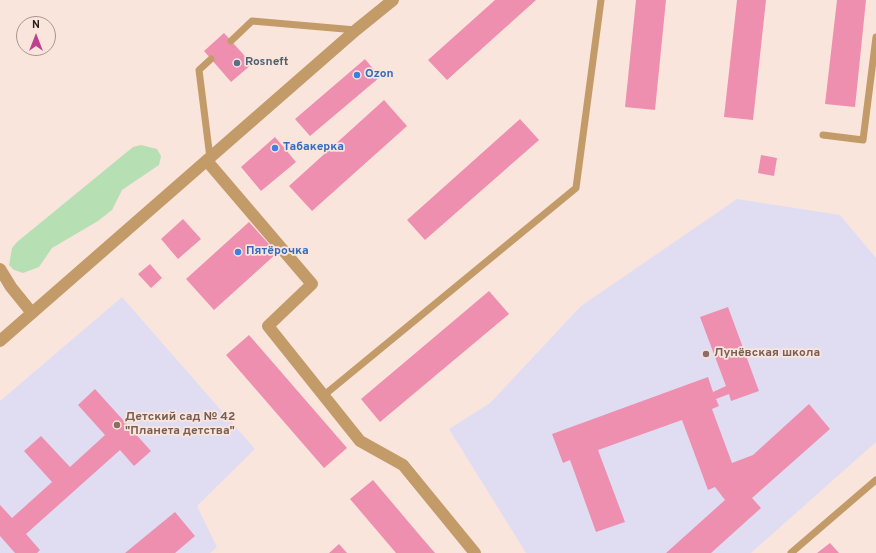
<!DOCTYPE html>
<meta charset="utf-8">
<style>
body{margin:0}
#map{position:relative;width:876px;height:553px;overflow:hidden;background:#fae5dc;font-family:Overpass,sans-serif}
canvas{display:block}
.north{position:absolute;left:16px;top:16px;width:40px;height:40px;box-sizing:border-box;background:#fae5dc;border:1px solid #a6958d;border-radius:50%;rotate:0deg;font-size:11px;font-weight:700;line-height:16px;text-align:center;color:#281c17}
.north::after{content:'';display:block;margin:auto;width:14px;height:18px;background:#be4190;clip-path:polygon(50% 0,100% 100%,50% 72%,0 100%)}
</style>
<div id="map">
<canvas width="876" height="553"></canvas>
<div class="north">N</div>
</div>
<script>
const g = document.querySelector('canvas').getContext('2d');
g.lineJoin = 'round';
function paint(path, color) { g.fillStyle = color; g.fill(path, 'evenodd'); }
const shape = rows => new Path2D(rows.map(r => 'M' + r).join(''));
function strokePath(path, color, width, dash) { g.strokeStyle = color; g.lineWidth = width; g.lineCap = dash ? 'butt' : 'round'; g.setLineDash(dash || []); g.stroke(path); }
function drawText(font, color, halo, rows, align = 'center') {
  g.font = font + ' Overpass,sans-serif'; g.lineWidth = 3.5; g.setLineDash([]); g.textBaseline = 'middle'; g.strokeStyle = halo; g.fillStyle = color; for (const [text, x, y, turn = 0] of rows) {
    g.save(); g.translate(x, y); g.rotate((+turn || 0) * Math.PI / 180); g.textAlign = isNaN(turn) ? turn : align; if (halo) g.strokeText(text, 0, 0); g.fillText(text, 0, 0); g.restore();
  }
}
paint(shape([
 [737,199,840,215,876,258,876,442,751,553,526,553,449,429,490,403,581,306],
 [122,297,255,449,197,506,217,547,210,553,0,553,0,401]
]), '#e0ddf3');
paint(shape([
 [141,145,157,149,161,156,159,165,122,190,112,210,98,221,52,248,39,267,23,273,14,270,9,265,12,248,17,242,133,147]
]), '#b6e0b3');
paint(shape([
 [495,0,536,0,447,80,428,60],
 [636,0,666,0,655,110,625,107],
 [737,0,766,0,753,120,724,117],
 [837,0,866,0,855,107,825,104],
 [224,33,252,64,231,82,204,51],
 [365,59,380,77,310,136,295,119],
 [384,100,407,126,312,211,289,186],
 [520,119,539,140,425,240,407,220],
 [275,137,296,162,261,191,241,167],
 [761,155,777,158,774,176,758,173],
 [183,219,201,239,178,259,161,239],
 [249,222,277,253,214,310,186,279],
 [150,264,162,278,151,288,138,274],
 [489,291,509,314,380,422,361,399],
 [728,307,759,391,731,401,729,394,716,399,719,406,712,409,732,463,753,455,809,404,830,429,752,498,761,508,711,553,666,553,725,500,715,487,708,490,682,420,598,450,625,522,596,532,570,460,563,463,552,434,708,377,713,392,726,386,700,317],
 [249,335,347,448,324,468,226,355],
 [95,389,151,451,134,466,120,450,26,534,40,550,37,553,15,553,0,536,0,505,12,518,52,482,24,451,41,436,70,467,105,435,78,405],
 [373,480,422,538,435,553,396,553,350,499],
 [175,512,195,536,175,553,125,553],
 [830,543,839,553,817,553],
 [339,544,347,553,329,553]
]), '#ee8faf');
strokePath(shape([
 [231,41,252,21,356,30],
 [823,135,863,140,876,37],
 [210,158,199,70,211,59],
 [323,396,576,188,601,0],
 [791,553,876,480]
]), '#c29b69', 7);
strokePath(shape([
 [207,161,312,284,268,326,360,441,403,465,475,553],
 [0,269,11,287,32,313]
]), '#c29b69', 12);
strokePath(shape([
 [0,341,356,30,393,0]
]), '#c29b69', 12);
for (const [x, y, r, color] of [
 [237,63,4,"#5c6f8a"],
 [357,75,4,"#3f7fe0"],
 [275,148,4,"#3f7fe0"],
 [238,252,4,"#3f7fe0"],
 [706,354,4,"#8d6e63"],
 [117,425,4,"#8d6e63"]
]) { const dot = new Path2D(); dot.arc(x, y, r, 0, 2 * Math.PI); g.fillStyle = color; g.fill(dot); strokePath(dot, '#fae5dc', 1.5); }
drawText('bold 12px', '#4e5e75', '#fae5dc', [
 ["Rosneft",245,63]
], 'left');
drawText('bold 12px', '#366cbe', '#fae5dc', [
 ["Ozon",365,75],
 ["Табакерка",283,148],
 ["Пятёрочка",246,252]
], 'left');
drawText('bold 12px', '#785e54', '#fae5dc', [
 ["Лунёвская школа",714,354],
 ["Детский сад № 42",125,418],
 ["\"Планета детства\"",125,432]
], 'left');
</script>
